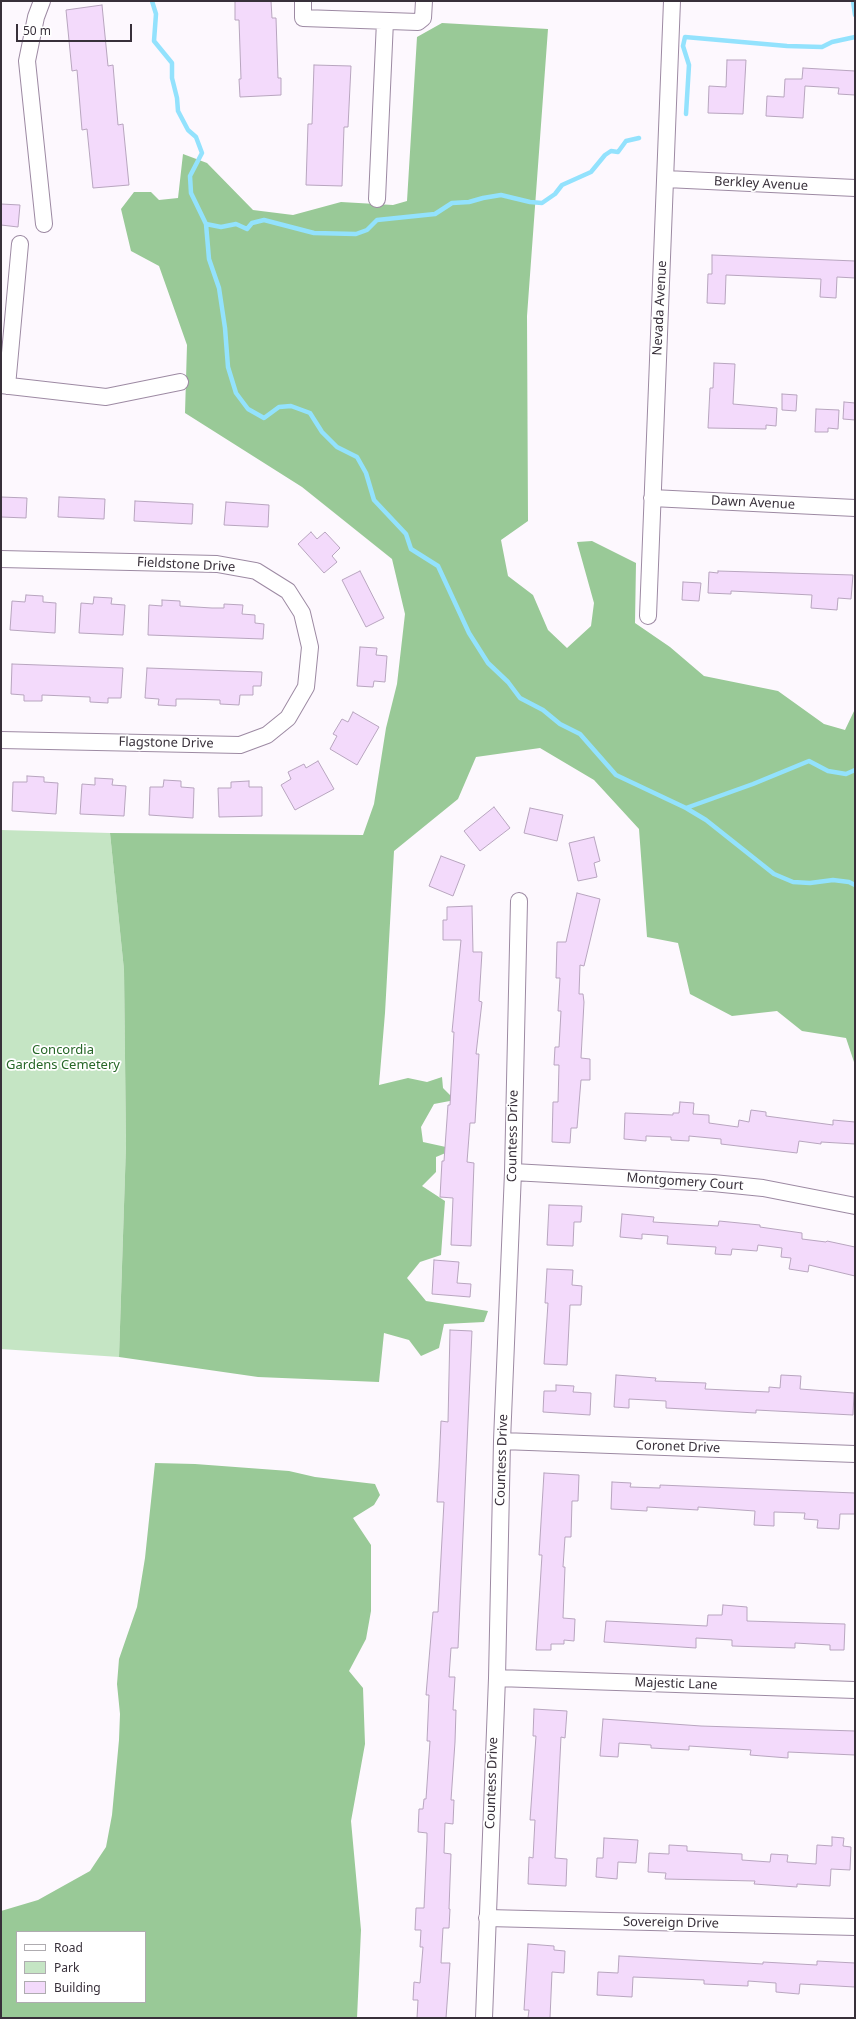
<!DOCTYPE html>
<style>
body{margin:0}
#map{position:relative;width:856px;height:2019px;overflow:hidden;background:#fdf8fe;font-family:"Noto Sans",sans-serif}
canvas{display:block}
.frame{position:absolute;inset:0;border:2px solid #38303a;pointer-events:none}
.legend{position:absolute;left:16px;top:1931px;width:130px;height:72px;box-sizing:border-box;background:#fff;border:1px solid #afacb0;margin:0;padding:5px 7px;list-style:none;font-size:12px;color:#38303a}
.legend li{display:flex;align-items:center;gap:8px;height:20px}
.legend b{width:20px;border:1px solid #afacb0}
.scale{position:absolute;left:16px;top:24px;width:116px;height:18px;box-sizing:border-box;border:2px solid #38303a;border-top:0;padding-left:5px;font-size:12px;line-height:14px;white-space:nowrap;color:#38303a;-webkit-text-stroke:3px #fff;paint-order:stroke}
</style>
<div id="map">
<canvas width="856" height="2019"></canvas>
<div class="frame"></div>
<ul class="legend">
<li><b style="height:5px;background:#fff"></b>Road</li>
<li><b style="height:11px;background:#c5e5c4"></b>Park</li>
<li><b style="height:11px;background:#f3dafb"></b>Building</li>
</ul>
<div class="scale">50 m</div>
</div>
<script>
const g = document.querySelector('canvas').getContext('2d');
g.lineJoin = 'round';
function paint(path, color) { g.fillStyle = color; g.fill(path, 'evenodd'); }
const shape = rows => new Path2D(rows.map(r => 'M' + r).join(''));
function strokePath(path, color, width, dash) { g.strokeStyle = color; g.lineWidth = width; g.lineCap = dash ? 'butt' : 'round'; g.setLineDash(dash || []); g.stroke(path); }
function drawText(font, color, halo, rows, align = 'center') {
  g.font = font + ' "Noto Sans",sans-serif'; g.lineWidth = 3.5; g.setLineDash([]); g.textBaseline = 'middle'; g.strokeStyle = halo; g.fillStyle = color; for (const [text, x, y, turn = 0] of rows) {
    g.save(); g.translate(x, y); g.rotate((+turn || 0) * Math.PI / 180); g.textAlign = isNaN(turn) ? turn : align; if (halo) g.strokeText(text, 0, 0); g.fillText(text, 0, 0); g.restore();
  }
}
paint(shape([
 [1,830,110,833,124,970,126,1145,119,1357,1,1349]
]), '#c5e5c4');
paint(shape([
 [442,23,548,29,527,316,528,521,501,540,508,576,533,595,548,630,567,648,591,626,594,603,577,542,592,541,636,563,635,623,670,647,704,676,778,691,824,724,845,730,855,709,855,1065,846,1038,802,1031,777,1011,732,1016,690,994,678,943,647,937,639,829,594,780,540,748,476,757,458,799,394,851,385,1013,379,1085,408,1078,427,1082,442,1077,443,1088,455,1100,434,1104,421,1127,423,1142,455,1149,436,1157,436,1172,422,1186,445,1201,441,1255,420,1262,407,1278,426,1301,488,1311,484,1322,444,1324,439,1348,421,1356,409,1340,384,1333,379,1382,258,1377,119,1357,126,1145,124,970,110,833,363,835,374,804,386,728,397,684,405,614,392,559,302,487,185,413,187,345,159,266,131,251,121,209,134,192,151,192,159,200,178,198,183,154,207,163,253,210,293,215,341,202,393,205,407,201,417,37],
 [155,1463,195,1464,289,1471,315,1477,375,1484,380,1495,374,1505,353,1518,371,1545,371,1611,366,1639,349,1671,363,1688,365,1744,351,1821,361,1930,357,2018,1,2018,1,1911,38,1900,90,1871,106,1847,112,1815,119,1740,120,1714,117,1684,119,1659,137,1607,145,1558],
 [17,1932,145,1932,145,2002,17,2002]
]), '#99c997');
strokePath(shape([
 [152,1,156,14,154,41,172,63,172,78,177,98,178,111,188,130,196,137,202,153,190,176,191,193,206,224,209,259,219,288,225,328,228,367,236,393,248,409,264,418,279,407,291,406,310,413,322,432,337,447,357,457,366,473,374,500,406,534,411,549,438,566,469,633,488,663,508,682,520,698,543,710,560,724,580,734,616,775,686,808,706,820,774,874,793,882,810,883,833,880,849,882,855,885],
 [853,1,855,15],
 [686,114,689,65,683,46,685,37,787,46,822,47,832,42,855,37],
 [206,224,221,227,236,224,247,229,252,223,264,220,314,233,356,234,367,230,377,220,435,214,452,203,469,202,483,198,501,195,530,202,542,203,555,194,562,185,591,172,605,155,611,151,618,152,626,141,639,138],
 [686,808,753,784,809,761,828,771,846,774,855,770]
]), '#93e2fd', 4.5);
const building = shape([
 [235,1,271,1,272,18,276,18,278,78,281,78,281,95,240,97,239,79,241,79,239,20,235,20,235,1],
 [102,5,108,66,113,65,118,125,123,124,129,185,93,188,87,129,82,130,77,70,72,71,66,10,102,5],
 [727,60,746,60,743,114,708,113,709,86,726,87,727,60],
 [314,65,351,66,348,127,344,127,342,186,306,185,308,124,312,124,314,65],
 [803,68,855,71,855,95,838,94,839,88,805,86,803,118,766,116,767,96,784,97,785,79,802,79,803,68],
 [1,204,20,205,18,227,1,225,1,204],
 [712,255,855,261,855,278,837,277,836,298,820,297,821,279,726,275,725,304,707,303,708,274,712,274,712,255],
 [714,363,735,364,733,404,777,408,776,426,766,425,766,429,708,428,710,388,713,388,714,363],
 [782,394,797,395,796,411,782,410,782,394],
 [844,402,855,403,855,420,843,419,844,402],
 [816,409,839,410,838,429,828,428,828,432,815,432,816,409],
 [1,497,27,498,26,518,1,517,1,497],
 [59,497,105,499,104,519,58,517,59,497],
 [135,501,193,504,192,524,134,521,135,501],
 [226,502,269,505,268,527,224,525,226,502],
 [311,532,317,539,325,532,340,548,332,556,337,562,324,573,298,544,311,532],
 [360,571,384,618,366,627,342,580,360,571],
 [718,571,853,575,851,599,838,598,837,610,811,608,812,595,731,591,731,594,708,593,709,572,718,573,718,571],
 [683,582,701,583,699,601,682,600,683,582],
 [26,595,43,596,43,602,56,603,55,633,10,630,12,601,25,602,26,595],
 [94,597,112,598,111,604,125,605,123,635,79,633,81,603,93,604,94,597],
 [162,600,180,601,180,606,212,608,224,608,224,604,243,605,242,614,255,615,255,623,264,624,263,639,148,635,149,605,162,606,162,600],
 [360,647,377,648,376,655,387,656,385,682,374,681,373,687,357,686,360,647],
 [12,664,123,668,121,698,108,698,108,703,90,702,90,697,42,695,42,701,24,701,24,695,11,694,12,664],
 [147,668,262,672,261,686,253,686,253,695,240,695,239,705,220,704,220,700,189,699,176,699,176,706,158,705,159,699,145,698,147,668],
 [353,712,379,727,357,765,330,749,337,736,333,734,342,719,348,722,353,712],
 [318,761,334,789,295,810,281,785,291,779,288,772,304,764,306,768,318,761],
 [27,776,44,777,44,782,58,783,56,814,12,811,13,782,27,782,27,776],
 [95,778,113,779,112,785,126,786,124,816,80,814,82,784,95,785,95,778],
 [164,780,181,781,181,787,194,788,193,818,149,815,150,787,163,787,164,780],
 [249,781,249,787,262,787,262,816,219,817,218,788,231,788,231,782,249,781],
 [494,807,510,828,480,851,464,831,494,807],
 [530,808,563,815,557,841,524,833,530,808],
 [594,837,600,861,594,863,597,877,578,881,569,843,594,837],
 [441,856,465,865,453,896,429,886,441,856],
 [577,893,600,899,584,966,580,965,579,994,583,994,584,1002,581,1058,590,1059,590,1080,581,1080,577,1128,571,1128,570,1143,552,1142,553,1102,558,1102,559,1065,554,1065,555,1047,559,1047,561,1011,558,1011,560,978,556,978,557,942,566,942,577,893],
 [472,906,473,952,482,952,479,1001,482,1002,476,1054,479,1054,475,1123,470,1123,467,1162,474,1163,471,1246,451,1245,453,1198,440,1197,442,1161,444,1161,448,1105,450,1105,454,1032,452,1032,461,940,443,940,443,920,447,920,447,907,472,906],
 [680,1102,694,1103,693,1114,709,1115,709,1123,738,1127,739,1120,749,1122,751,1110,766,1112,766,1116,833,1125,833,1120,855,1122,855,1144,821,1142,821,1144,799,1141,797,1153,721,1144,721,1139,689,1136,689,1141,671,1140,671,1137,646,1136,646,1141,624,1139,625,1113,673,1115,673,1113,679,1113,680,1102],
 [549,1205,582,1206,581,1222,574,1222,573,1246,547,1245,549,1205],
 [622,1214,654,1217,653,1222,718,1226,719,1221,760,1225,760,1227,802,1233,802,1239,826,1242,827,1241,855,1247,855,1276,809,1265,808,1272,789,1269,791,1258,781,1257,782,1248,758,1245,757,1251,732,1249,731,1255,715,1254,716,1247,667,1244,668,1236,642,1234,642,1239,620,1237,622,1214],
 [434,1260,459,1262,457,1283,471,1284,470,1297,432,1294,434,1260],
 [547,1269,573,1270,572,1285,582,1286,581,1305,570,1305,567,1365,544,1364,548,1303,545,1303,547,1269],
 [450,1330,472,1331,458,1648,451,1648,449,1677,455,1677,453,1710,456,1710,455,1742,451,1800,454,1800,453,1824,445,1823,444,1853,451,1854,449,1909,450,1909,449,1928,443,1928,441,1963,450,1963,446,2018,417,2018,418,2000,413,2000,414,1982,420,1983,423,1947,420,1947,421,1930,415,1930,416,1908,424,1908,427,1840,427,1833,418,1832,419,1809,423,1809,424,1799,426,1799,430,1741,427,1741,429,1695,426,1695,433,1612,438,1612,444,1502,437,1502,439,1467,441,1421,448,1422,450,1330],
 [616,1375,656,1378,655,1381,706,1383,705,1389,769,1392,769,1387,780,1388,781,1375,801,1376,800,1389,854,1393,853,1415,756,1410,756,1413,666,1408,666,1401,629,1399,629,1408,614,1407,616,1375],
 [556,1385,574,1386,573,1392,591,1393,590,1415,543,1412,544,1391,556,1391,556,1385],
 [544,1473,579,1475,578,1501,572,1501,571,1537,565,1537,563,1567,565,1567,563,1618,575,1619,574,1641,564,1640,564,1644,551,1644,551,1650,536,1650,542,1555,539,1555,544,1473],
 [612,1482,631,1483,630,1487,660,1488,660,1485,855,1493,855,1514,840,1514,839,1529,817,1528,818,1520,804,1519,805,1513,774,1512,774,1526,754,1525,755,1511,698,1507,698,1510,647,1507,647,1511,611,1509,612,1482],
 [723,1605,747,1607,747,1621,845,1624,844,1650,830,1650,830,1645,795,1643,795,1648,732,1646,732,1640,696,1638,696,1648,604,1642,606,1621,707,1626,708,1615,722,1615,723,1605],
 [534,1709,567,1711,565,1738,561,1737,555,1858,567,1859,566,1886,528,1884,529,1857,533,1858,535,1820,530,1820,536,1736,533,1736,534,1709],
 [603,1719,701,1726,855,1731,855,1755,788,1752,788,1758,750,1755,751,1750,689,1746,689,1750,651,1748,651,1745,619,1743,618,1757,600,1756,603,1719],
 [832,1837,844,1838,843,1846,851,1847,850,1870,831,1869,830,1886,797,1884,797,1887,754,1884,755,1881,665,1879,666,1873,648,1872,649,1853,669,1854,669,1845,687,1846,687,1851,742,1854,742,1860,770,1862,771,1854,788,1855,787,1862,816,1864,817,1845,832,1846,832,1837],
 [604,1838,638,1840,636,1863,618,1862,617,1879,596,1877,597,1858,603,1858,604,1838],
 [528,1944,554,1946,554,1950,565,1951,564,1973,552,1972,550,2018,528,2018,529,2010,524,2010,528,1944],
 [619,1956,763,1964,763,1962,817,1965,817,1961,855,1963,855,1987,800,1984,799,1994,776,1992,776,1983,748,1981,748,1986,704,1984,704,1980,633,1977,632,1997,597,1995,598,1972,618,1973,619,1956]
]);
paint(building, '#f3dafb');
strokePath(building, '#b8a5bf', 1);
const minor = shape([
 [42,1,36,17,27,61,44,224],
 [303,1,303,18,418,22,423,18,424,1],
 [666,179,855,188],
 [377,199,385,21],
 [1,385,106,397,180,382],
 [7,386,20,244],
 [652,498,855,508],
 [1,559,217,564,256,571,288,591,302,613,310,647,306,687,288,718,267,735,240,745,1,740],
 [648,616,672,1],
 [513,1172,713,1183,763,1188,855,1206],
 [502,1441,855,1454],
 [497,1678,855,1690],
 [487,1918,855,1927],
 [484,2018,497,1678,502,1441,513,1172,519,901]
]);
strokePath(minor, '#9d8aa3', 18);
strokePath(minor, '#fff', 16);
drawText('13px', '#38303a', '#fff', [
 ["Berkley Avenue",761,184,3],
 ["Nevada Avenue",660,308,-87],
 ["Dawn Avenue",753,503,3],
 ["Fieldstone Drive",186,565,3],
 ["Flagstone Drive",166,743,1],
 ["Countess Drive",513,1136,-89],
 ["Montgomery Court",685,1182,4],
 ["Coronet Drive",678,1447,2],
 ["Countess Drive",502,1460,-88],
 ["Majestic Lane",676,1684,2],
 ["Countess Drive",492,1783,-88],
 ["Sovereign Drive",671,1923,1]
]);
drawText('13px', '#266627', '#fff', [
 ["Concordia",63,1050],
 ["Gardens Cemetery",63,1065]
]);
</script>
